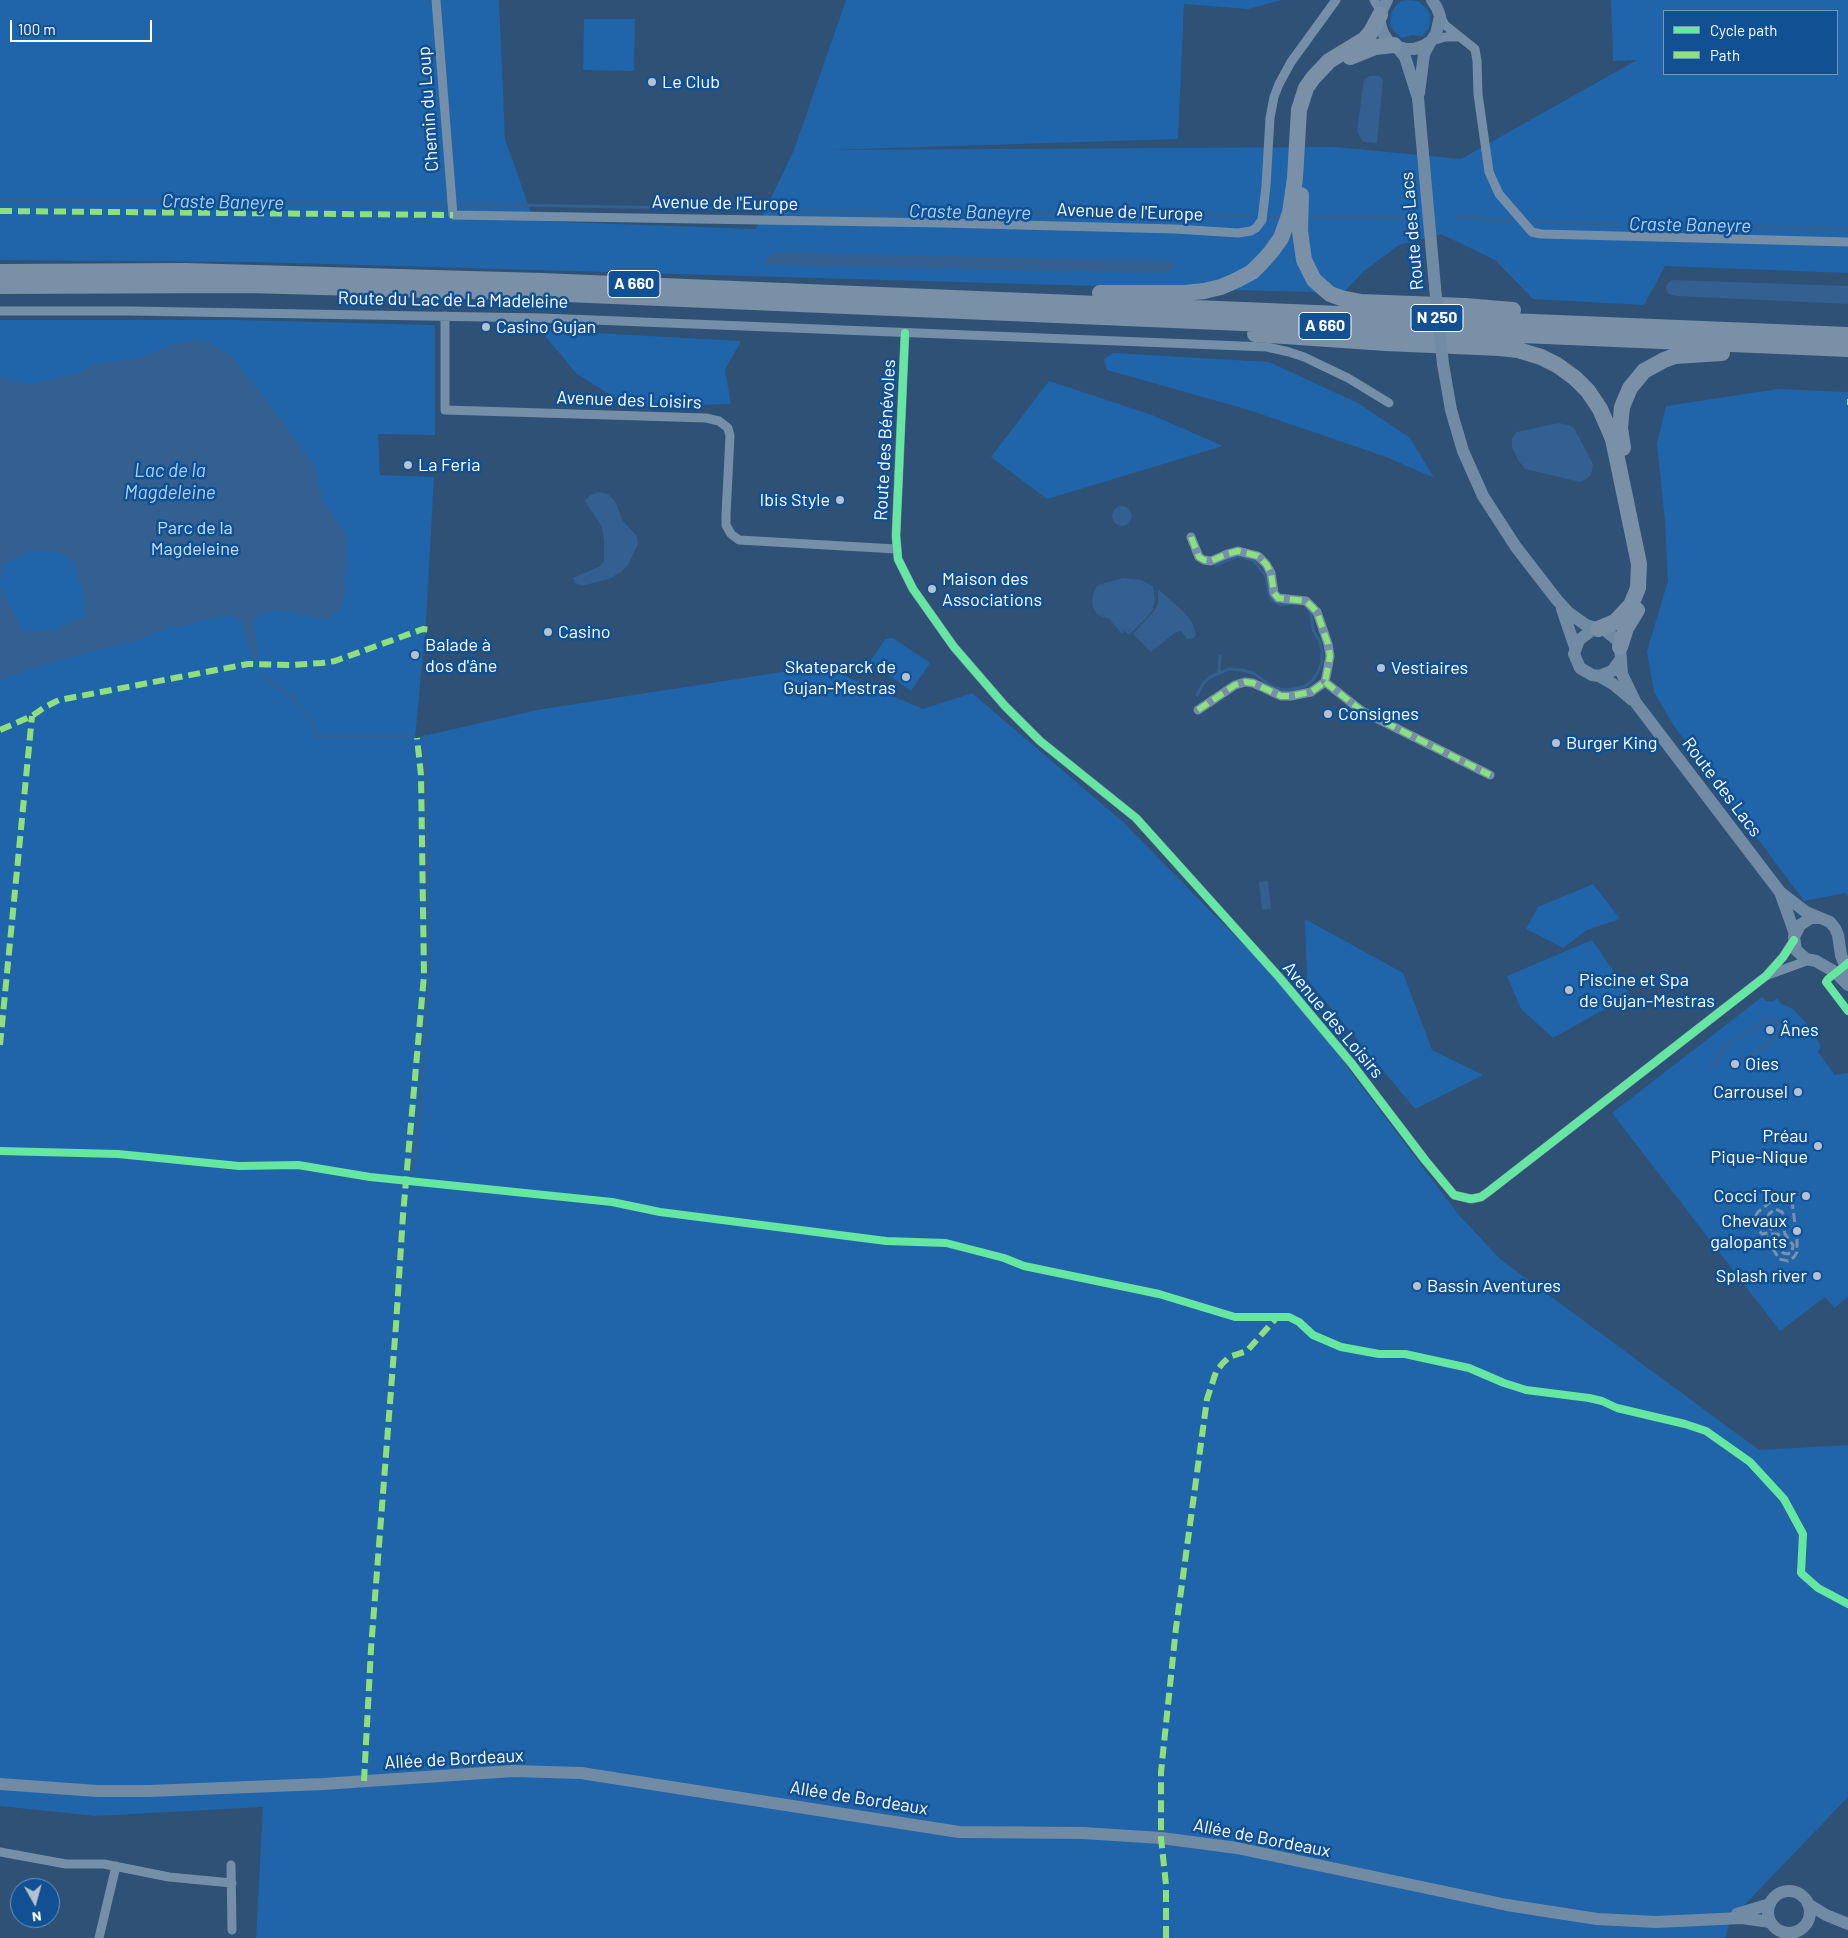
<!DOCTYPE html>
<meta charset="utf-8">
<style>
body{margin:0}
#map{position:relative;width:1848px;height:1938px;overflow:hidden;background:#2e5175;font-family:Barlow,sans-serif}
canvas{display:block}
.legend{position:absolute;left:1663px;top:10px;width:175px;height:65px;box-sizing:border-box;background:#105093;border:1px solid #7096be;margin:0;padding:6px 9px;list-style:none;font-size:15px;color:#fff}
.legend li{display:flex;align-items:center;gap:10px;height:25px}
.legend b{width:25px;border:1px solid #7096be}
.north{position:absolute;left:10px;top:1878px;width:50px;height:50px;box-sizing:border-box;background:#105093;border:1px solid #7096be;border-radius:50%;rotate:173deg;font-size:14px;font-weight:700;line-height:20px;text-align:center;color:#fff}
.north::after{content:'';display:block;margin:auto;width:18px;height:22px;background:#b6c2cf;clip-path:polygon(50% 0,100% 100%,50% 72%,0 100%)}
.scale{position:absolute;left:10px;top:20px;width:142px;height:22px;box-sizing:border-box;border:2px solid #fff;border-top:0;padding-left:6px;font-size:15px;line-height:18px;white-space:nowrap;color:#fff;-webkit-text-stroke:4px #105093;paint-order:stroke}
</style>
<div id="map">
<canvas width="1848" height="1938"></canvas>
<ul class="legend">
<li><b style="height:6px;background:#66e7a1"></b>Cycle path</li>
<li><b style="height:6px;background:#8de07e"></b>Path</li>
</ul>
<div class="north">N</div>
<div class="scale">100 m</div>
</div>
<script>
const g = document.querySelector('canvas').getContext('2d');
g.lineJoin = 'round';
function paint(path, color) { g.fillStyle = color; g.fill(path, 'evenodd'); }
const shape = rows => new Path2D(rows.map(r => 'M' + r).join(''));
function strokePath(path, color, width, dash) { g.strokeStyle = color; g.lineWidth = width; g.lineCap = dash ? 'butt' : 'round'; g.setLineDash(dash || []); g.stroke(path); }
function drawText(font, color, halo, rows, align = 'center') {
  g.font = font + ' Barlow,sans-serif'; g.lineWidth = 5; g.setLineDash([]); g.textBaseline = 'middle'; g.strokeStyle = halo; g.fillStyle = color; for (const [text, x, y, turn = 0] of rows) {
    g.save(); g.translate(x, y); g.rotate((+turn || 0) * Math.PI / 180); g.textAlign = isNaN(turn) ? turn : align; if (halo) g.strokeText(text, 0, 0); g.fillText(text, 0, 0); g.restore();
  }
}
paint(shape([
 [0,0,499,0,505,139,534,221,756,229,794,150,846,0,1282,0,1248,9,1184,4,1178,139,828,150,1335,147,1461,159,1637,60,1613,61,1611,0,1848,0,1848,273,1665,266,1644,305,1533,299,1495,260,1441,234,1399,245,1364,271,1343,293,255,262,0,260],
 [1664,11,1837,11,1837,74,1664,74],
 [1406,0,1418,1,1426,8,1429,12,1430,17,1429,28,1422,36,1412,35,1402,38,1394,31,1391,27,1390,22,1392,11,1398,3],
 [584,19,635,19,634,71,583,70],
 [0,320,236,320,435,325,435,435,378,434,380,475,434,477,426,621,415,738,537,710,821,666,923,709,972,693,1123,822,1293,995,1458,1214,1500,1259,1759,1450,1848,1445,1848,1797,1731,1919,1725,1938,256,1938,263,1807,95,1816,0,1806],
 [540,330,741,341,725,370,731,404,630,407,577,374],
 [1113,353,1269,362,1358,403,1410,438,1434,478,1389,458,1249,410,1107,370,1104,359],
 [1049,381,1152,415,1223,446,1047,499,991,457],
 [1778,389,1848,392,1848,896,1845,893,1804,901,1674,726,1654,692,1647,651,1668,581,1665,522,1657,443,1666,406],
 [893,638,930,663,911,691,870,662,885,639],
 [1593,884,1620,919,1587,930,1563,948,1526,929,1538,907],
 [1305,919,1403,973,1432,1050,1483,1075,1415,1109,1307,979],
 [1592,940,1630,995,1553,1038,1521,1009,1507,976],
 [1762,997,1766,1001,1772,1002,1777,998,1781,1004,1793,1009,1806,1023,1821,1046,1818,1052,1835,1075,1848,1073,1848,1297,1834,1308,1825,1297,1780,1331,1612,1113]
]), '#2065a9');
paint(shape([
 [1370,76,1379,76,1383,79,1377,143,1363,142,1357,131,1364,79],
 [776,252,1166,261,1173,263,1174,268,1170,272,1164,273,767,265,765,260,770,255],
 [1672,280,1848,286,1848,304,1677,296,1668,294,1666,289,1667,284],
 [195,340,209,342,229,354,269,403,315,467,322,499,339,525,346,533,347,566,344,579,346,592,339,611,336,612,332,617,326,619,277,610,259,614,256,618,254,624,258,657,252,658,241,620,231,616,220,617,205,619,182,627,169,627,141,639,55,661,0,679,0,586,23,632,57,629,86,615,83,592,73,562,55,551,30,551,5,563,0,581,0,376,12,381,32,384,78,373,93,365,140,358,175,344],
 [1558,423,1569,425,1574,428,1593,464,1591,475,1585,480,1580,482,1525,469,1518,460,1512,447,1512,438,1517,432],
 [598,492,608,494,615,501,623,521,637,536,638,544,628,565,621,572,609,579,582,586,575,583,573,578,600,566,604,561,604,541,602,527,585,501,589,496],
 '1112 516a10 10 0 1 1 20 0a10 10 0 1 1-20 0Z',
 [1123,578,1141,580,1153,586,1155,601,1152,611,1147,617,1129,635,1124,631,1122,634,1109,619,1098,615,1093,608,1092,602,1094,590,1098,585],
 [1158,589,1183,611,1192,622,1196,634,1194,638,1187,639,1181,631,1176,632,1151,652,1133,634,1155,610,1158,604],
 [1268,881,1271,909,1262,910,1259,882]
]), '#336090');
strokePath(shape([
 [0,200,446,204],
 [455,204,677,208],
 [690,208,936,214,945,212,1249,216],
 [1269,217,1277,217],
 [1314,217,1411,218],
 [1457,217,1511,221],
 [1532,222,1848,229],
 [1216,565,1238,556,1253,560,1266,576,1269,594,1272,600,1280,605,1294,603],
 [1219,672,1220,656],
 [261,674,286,693,310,718,317,736,410,736],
 [1197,695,1203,684,1210,677,1229,669,1242,670,1253,673,1273,687,1283,690,1294,689,1305,686,1312,681,1318,672,1322,662,1322,650,1320,642,1313,630,1311,614,1307,607],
 [1710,1067,1718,1059,1723,1047,1732,1041,1753,1030,1766,1019,1776,1020,1780,1026,1780,1034,1738,1065],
 [416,1150,412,1175,419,1118,430,966,425,736]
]), '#336090', 3);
strokePath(shape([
 [436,0,453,215,943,223,1175,229,1238,233,1251,231,1256,228,1262,220,1266,186,1270,118,1274,97,1279,84,1291,62,1336,0],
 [1374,0,1381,12],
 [1440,16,1445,25,1475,49,1477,61,1478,94,1489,172,1499,194,1532,232,1541,234,1848,242],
 [1432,41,1445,37,1458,37],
 [0,311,130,311,543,318,1267,347,1289,352,1304,357,1348,378,1389,403],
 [445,316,445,410,706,418,719,421,728,428,730,436,726,515,726,525,731,534,739,540,896,549],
 [905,333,896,536,898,559,913,589,954,647,1005,706,1040,741,1136,818,1279,977,1352,1064,1425,1160,1454,1195,1471,1199,1481,1197,1488,1192,1766,976,1783,957,1794,940],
 [1191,537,1199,557,1204,560,1211,561,1227,554,1238,551,1258,556,1266,564,1271,573,1274,593,1278,598,1306,601,1317,612,1328,644,1330,656,1325,682,1311,692,1291,696,1281,696,1253,683,1245,682,1235,685,1198,710],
 [1325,682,1362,711,1490,775],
 [1768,975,1809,960],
 [0,1852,66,1864,104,1864,169,1877,232,1883],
 [231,1865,232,1930],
 [99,1938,116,1866],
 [1789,1938,1790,1933]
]), '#768fa8', 9);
strokePath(shape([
 [1387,0,1380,15,1380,24,1383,33,1388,41,1396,46,1405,49,1414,49,1423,46,1431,41,1436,34,1440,16,1437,8,1432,0],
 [1396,46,1405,57,1418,98,1435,287],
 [1419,93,1424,54,1431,41],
 [1443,364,1451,410,1463,451,1483,496,1516,547,1557,600,1569,613,1586,625,1606,631,1617,640,1620,647,1622,674,1636,703,1780,892,1806,912,1830,922,1835,928,1838,935,1841,955,1848,973],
 [1562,609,1575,647],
 [1598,629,1591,631,1579,640,1574,654,1580,668,1592,675,1599,676,1612,671,1620,660],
 [1599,676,1613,684,1632,700],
 [1780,892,1795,934],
 [1818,918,1811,918,1800,925,1794,937,1796,950,1806,959,1816,961,1835,972,1848,985],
 [0,1784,97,1791,149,1791,323,1784,513,1771,581,1773,959,1832,1083,1833,1161,1838,1237,1848,1507,1905,1597,1919,1656,1922,1742,1918,1770,1922],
 '1768 1912a21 21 0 1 1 42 0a21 21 0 1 1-42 0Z',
 [1808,1904,1826,1915,1848,1924],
 [1737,1914,1770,1904]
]), '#728ba5', 12);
strokePath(shape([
 [1350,57,1375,47,1394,45],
 [1301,195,1300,231,1304,260,1314,280,1330,294,1341,298,1361,302,1465,306,1513,310],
 [0,272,185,271,542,281,1848,335],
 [0,286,247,285,543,293,1848,349],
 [1100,293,1185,293,1204,291,1221,287,1237,280,1252,272,1262,262,1271,252,1281,238,1290,213,1295,178,1299,110,1306,88,1313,78,1329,61,1365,39,1371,32,1380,15],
 [1255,334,1386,343,1500,348,1518,350,1541,357,1557,365,1575,378,1588,391,1600,409,1613,439,1639,564,1638,588,1631,605,1615,622,1598,629],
 [1623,448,1620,428,1622,407,1630,388,1644,371,1664,360,1675,356,1722,353],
 [1620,647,1626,628,1637,610]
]), '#7990a7', 16);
strokePath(shape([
 [1783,1192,1788,1193,1792,1202,1797,1239,1797,1252,1794,1257,1788,1261,1779,1259,1768,1240,1768,1237,1771,1234,1778,1234,1781,1238,1780,1246,1783,1253,1788,1254,1792,1252,1793,1245,1785,1234,1783,1225,1784,1215,1782,1212,1775,1209,1769,1214,1768,1218,1771,1229,1768,1233,1762,1234,1755,1226,1755,1217,1758,1212,1783,1192]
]), '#7990a7', 3, [9, 4]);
strokePath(shape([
 [1435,287,1443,364]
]), '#728ba5', 12);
strokePath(shape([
 [0,211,453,215],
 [1847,402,1848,402],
 [1191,537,1199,557,1204,560,1211,561,1227,554,1238,551,1258,556,1266,564,1271,573,1274,593,1278,598,1306,601,1317,612,1328,644,1330,656,1325,682,1311,692,1291,696,1281,696,1253,683,1245,682,1235,685,1198,710],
 [1325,682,1362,711,1490,775],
 [0,730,32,716,45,707,59,700,248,664,293,665,322,663,335,661,423,629,432,630],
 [0,1045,32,716],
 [364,1781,371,1649,396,1325,403,1215,424,975,421,775,417,738],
 [1166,1938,1166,1885,1161,1838,1161,1772,1176,1628,1207,1399,1216,1372,1222,1364,1229,1357,1247,1351,1278,1316]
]), '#8de07e', 6, [12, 6]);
strokePath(shape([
 [905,333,896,536,898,559,913,589,954,647,1005,706,1040,741,1136,818,1279,977,1352,1064,1425,1160,1454,1195,1471,1199,1481,1197,1488,1192,1766,976,1783,957,1794,940],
 [1848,963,1828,979,1826,982,1848,1011],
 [0,1151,118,1154,239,1166,298,1165,370,1177,612,1202,660,1212,886,1241,946,1243,1004,1258,1024,1266,1159,1294,1235,1317,1289,1317,1299,1322,1313,1335,1341,1347,1379,1354,1405,1354,1469,1368,1504,1383,1526,1390,1589,1398,1602,1401,1617,1408,1685,1424,1706,1431,1750,1462,1784,1499,1803,1534,1801,1573,1818,1588,1848,1604]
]), '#66e7a1', 8);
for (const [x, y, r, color] of [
 [652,82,5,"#b6c2cf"],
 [486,327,5,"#b6c2cf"],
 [408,465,5,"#b6c2cf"],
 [840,500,5,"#b6c2cf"],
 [932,589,5,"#b6c2cf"],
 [548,632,5,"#b6c2cf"],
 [415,655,5,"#b6c2cf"],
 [1381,668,5,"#b6c2cf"],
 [906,677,5,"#b6c2cf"],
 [1328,714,5,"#b6c2cf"],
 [1556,743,5,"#b6c2cf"],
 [1569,990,5,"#b6c2cf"],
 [1770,1030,5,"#b6c2cf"],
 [1735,1064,5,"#b6c2cf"],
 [1798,1092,5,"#b6c2cf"],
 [1818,1146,5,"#b6c2cf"],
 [1806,1196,5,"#b6c2cf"],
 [1797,1231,5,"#b6c2cf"],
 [1817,1276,5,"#b6c2cf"],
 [1417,1286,5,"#b6c2cf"]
]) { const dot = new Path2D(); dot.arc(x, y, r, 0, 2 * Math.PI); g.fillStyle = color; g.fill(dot); strokePath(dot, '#105093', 2); }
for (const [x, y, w] of [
 [634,284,52],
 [1437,318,52],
 [1325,326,52]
]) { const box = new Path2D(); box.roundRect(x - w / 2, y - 13.5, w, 27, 4); g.fillStyle = '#105093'; g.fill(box); strokePath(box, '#fff', 1); }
drawText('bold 16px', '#fff', null, [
 ["A 660",634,284],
 ["N 250",1437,318],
 ["A 660",1325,326]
]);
drawText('18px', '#fff', '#105093', [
 ["Le Club",662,82],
 ["Casino Gujan",496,327],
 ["La Feria",418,465],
 ["Ibis Style",830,500,"right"],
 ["Maison des",942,579],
 ["Associations",942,600],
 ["Casino",558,632],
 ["Balade à",425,645],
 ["dos d'âne",425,666],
 ["Skateparck de",896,667,"right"],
 ["Gujan-Mestras",896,688,"right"],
 ["Vestiaires",1391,668],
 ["Consignes",1338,714],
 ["Burger King",1566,743],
 ["Piscine et Spa",1579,980],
 ["de Gujan-Mestras",1579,1001],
 ["Ânes",1780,1030],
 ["Oies",1745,1064],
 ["Carrousel",1788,1092,"right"],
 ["Préau",1808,1136,"right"],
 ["Pique-Nique",1808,1157,"right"],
 ["Cocci Tour",1796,1196,"right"],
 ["Chevaux",1787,1221,"right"],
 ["galopants",1787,1242,"right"],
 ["Splash river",1807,1276,"right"],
 ["Bassin Aventures",1427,1286]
], 'left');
drawText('18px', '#fff', '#105093', [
 ["Chemin du Loup",428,109,-94],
 ["Avenue de l'Europe",725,203,1],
 ["Avenue de l'Europe",1130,212,2],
 ["Route des Lacs",1412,231,-95],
 ["Route du Lac de La Madeleine",453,300,1],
 ["Avenue des Loisirs",629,400,2],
 ["Route des Bénévoles",885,440,-87],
 ["Route des Lacs",1722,787,53],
 ["Avenue des Loisirs",1333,1020,50],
 ["Allée de Bordeaux",454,1759,-3],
 ["Allée de Bordeaux",859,1798,9],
 ["Allée de Bordeaux",1262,1838,11]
]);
drawText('18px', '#c4e1fe', '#105093', [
 ["Parc de la",195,528],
 ["Magdeleine",195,549]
]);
drawText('italic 19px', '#a9d2fa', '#105093', [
 ["Craste Baneyre",223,202,1],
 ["Craste Baneyre",970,212,1],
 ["Craste Baneyre",1690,225,1],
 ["Lac de la",170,471],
 ["Magdeleine",170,493]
]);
</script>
